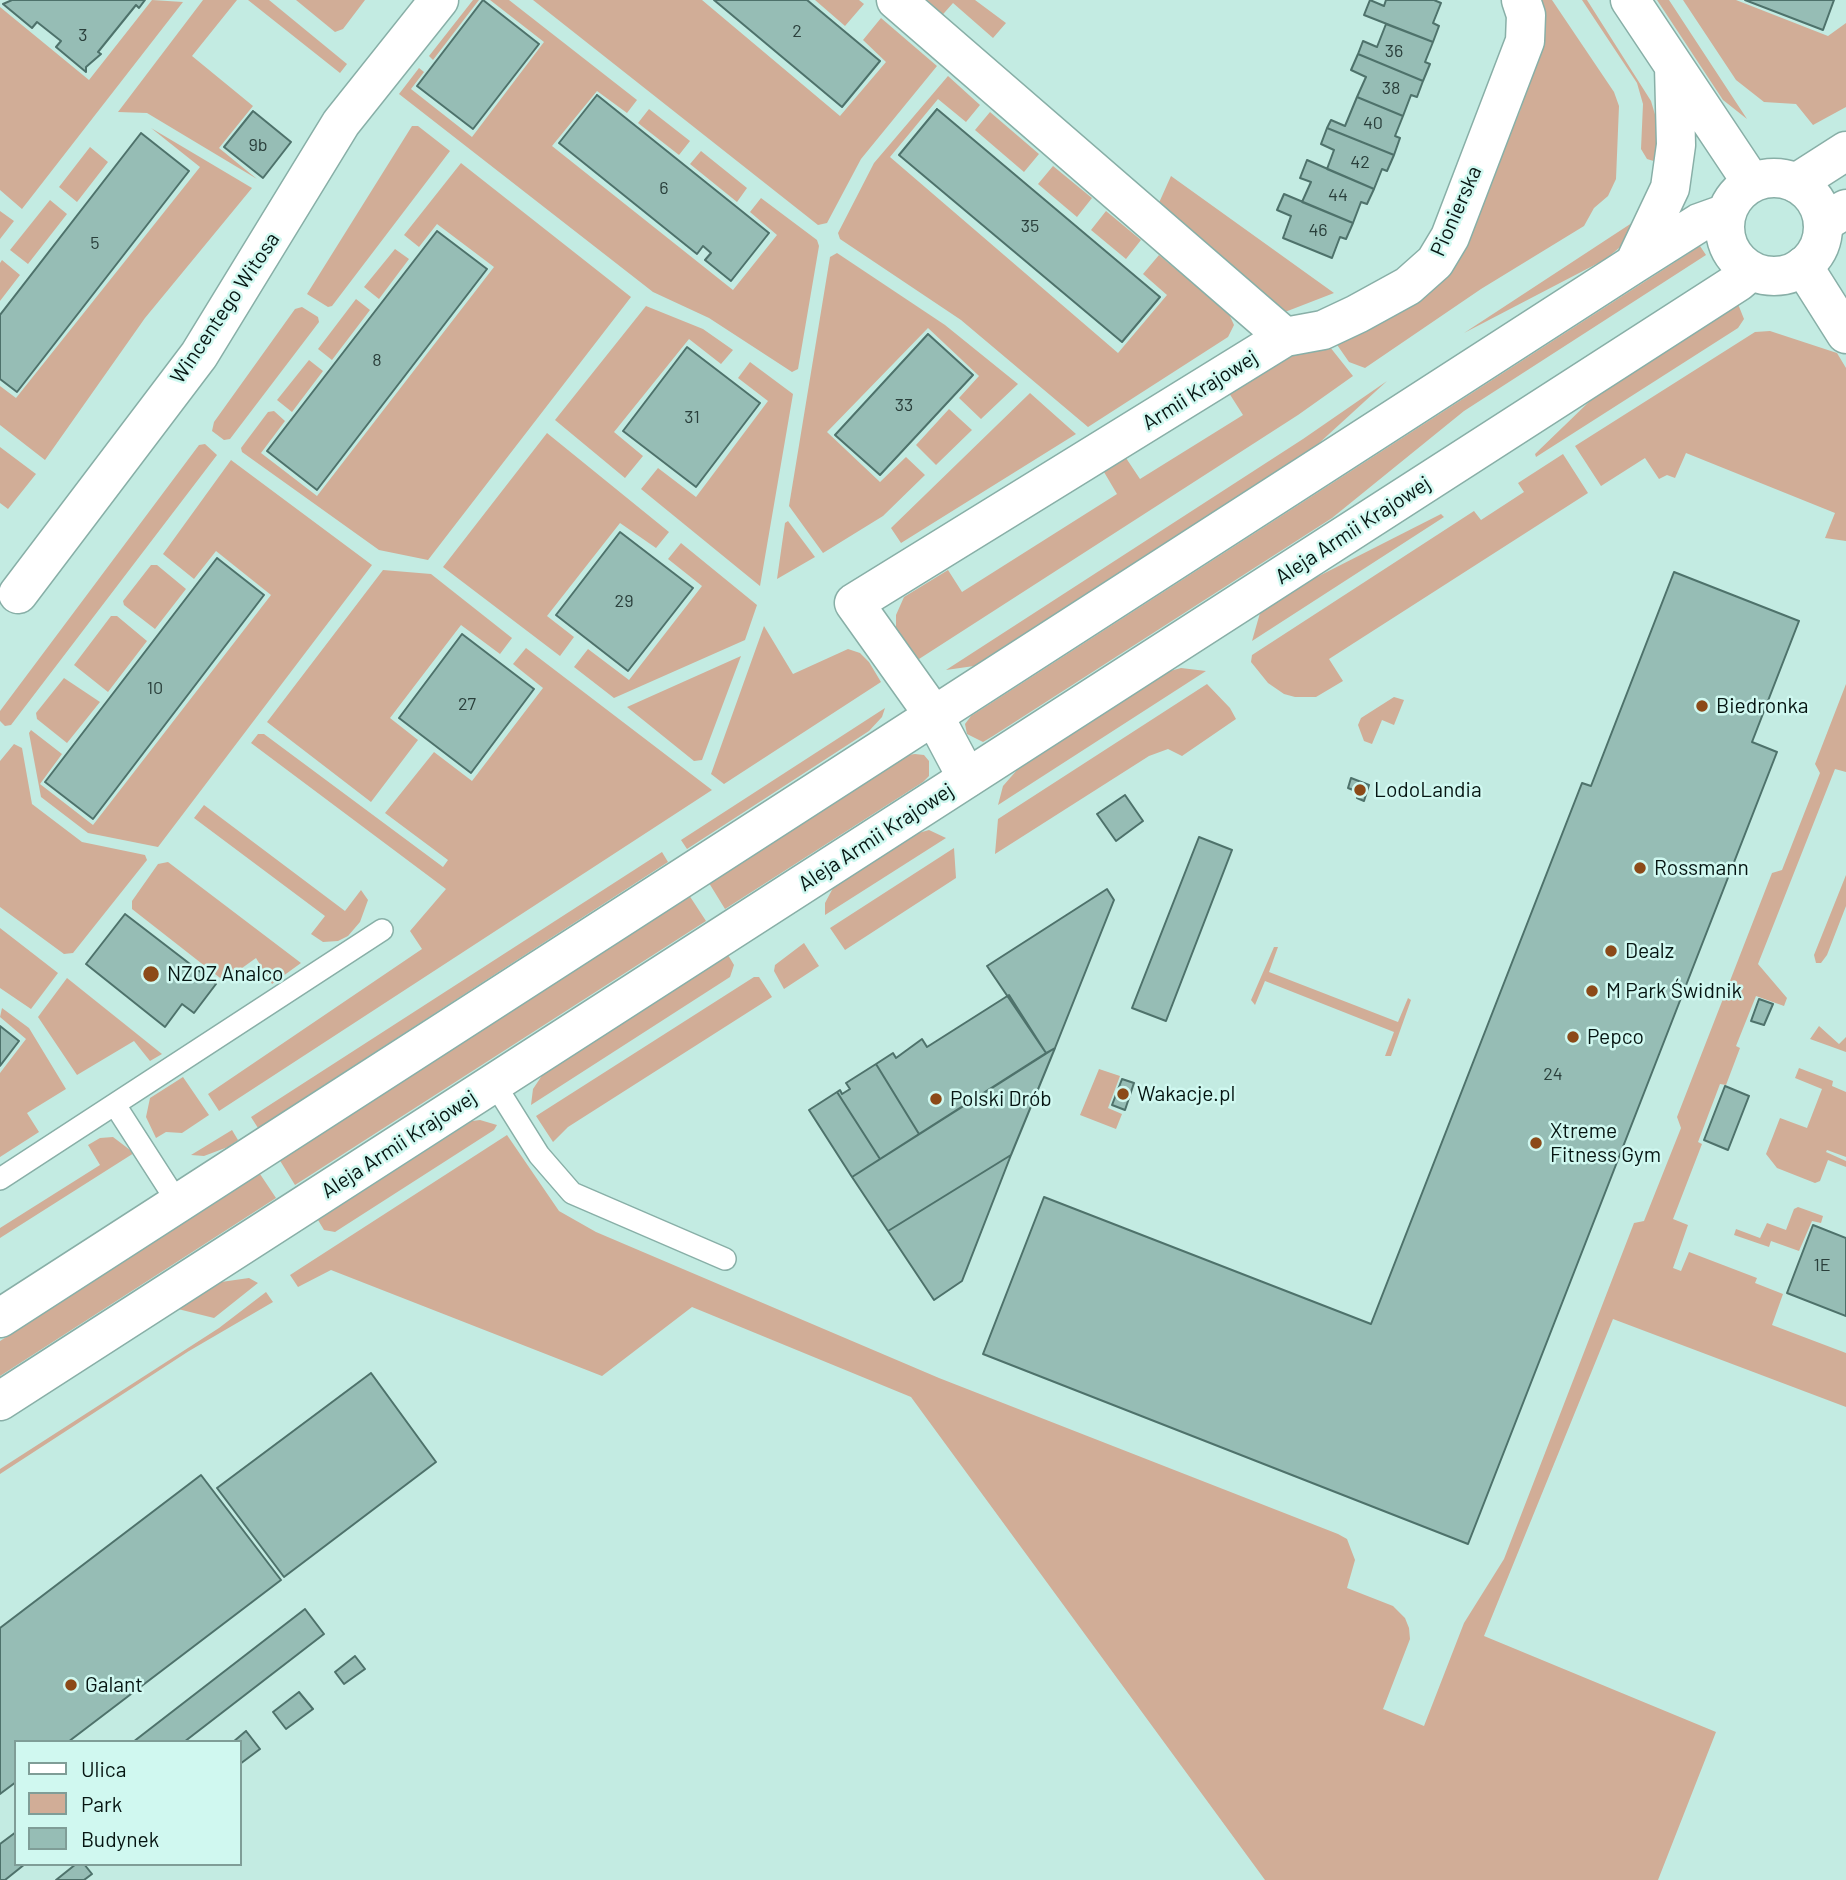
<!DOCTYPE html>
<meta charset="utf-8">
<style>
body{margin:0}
#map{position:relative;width:1846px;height:1880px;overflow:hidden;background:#c3ebe2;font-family:Barlow,sans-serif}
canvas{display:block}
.legend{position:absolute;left:14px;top:1740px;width:228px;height:126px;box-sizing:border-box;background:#d0f8f0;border:2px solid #7f9d97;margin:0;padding:9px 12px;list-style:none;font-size:21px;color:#061512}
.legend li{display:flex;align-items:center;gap:14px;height:35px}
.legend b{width:35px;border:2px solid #7f9d97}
</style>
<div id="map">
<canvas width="1846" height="1880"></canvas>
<ul class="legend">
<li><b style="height:9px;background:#fff"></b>Ulica</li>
<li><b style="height:19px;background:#d1ad97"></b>Park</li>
<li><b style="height:19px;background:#96bdb5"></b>Budynek</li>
</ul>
</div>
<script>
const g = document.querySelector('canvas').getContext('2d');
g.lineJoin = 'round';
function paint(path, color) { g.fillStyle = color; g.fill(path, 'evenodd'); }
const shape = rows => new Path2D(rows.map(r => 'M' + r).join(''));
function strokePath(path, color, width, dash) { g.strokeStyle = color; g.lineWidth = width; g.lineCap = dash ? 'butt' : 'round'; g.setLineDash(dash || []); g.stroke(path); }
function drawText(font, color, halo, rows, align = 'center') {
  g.font = font + ' Barlow,sans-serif'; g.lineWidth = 5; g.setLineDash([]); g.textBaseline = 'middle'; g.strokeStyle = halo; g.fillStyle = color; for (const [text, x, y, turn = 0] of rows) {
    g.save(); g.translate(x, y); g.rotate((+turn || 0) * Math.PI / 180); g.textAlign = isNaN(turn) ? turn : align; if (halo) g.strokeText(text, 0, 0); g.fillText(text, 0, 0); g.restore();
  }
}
paint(shape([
 [152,0,183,2,22,209,0,190,0,7,89,80],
 [203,0,237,0,192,56,253,106,219,148,257,179,147,113,118,112],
 [248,0,269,0,347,64,340,73],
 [296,0,365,0,343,29,335,32],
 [473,0,479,0,433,60,429,56],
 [490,0,509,0,637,100,627,113,597,91,552,146,733,290,777,235,750,212,761,198,817,240,819,246,798,369,792,372,709,318,653,292,399,94,419,68,424,72,411,89,472,137,544,42],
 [533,0,702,0,840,116,886,62,863,40,881,18,937,66,861,159,827,223,818,225],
 [815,0,859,0,864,4,845,26],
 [913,0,975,0,1006,23,993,38,953,3,937,21],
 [1537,0,1552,0,1614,92,1619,106,1616,179,1608,196,1594,208,1584,226,1481,289,1365,368,1349,362,1333,339,1460,254,1520,111,1539,53],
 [1582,0,1587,0,1651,101,1659,128,1660,163,1647,159,1641,149,1643,104,1637,83],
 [1657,0,1669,0,1747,119,1723,100],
 [1683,0,1736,0,1828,36,1846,23,1846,107,1813,125,1796,104,1764,102,1736,80],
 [948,76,980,105,966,122,938,99,890,157,1118,353,1167,295,1143,274,1159,255,1229,314,1234,325,1228,337,1088,427,961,320,840,239,838,233,874,163],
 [649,109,690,141,679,155,638,123],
 [990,112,1039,154,1024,172,975,130],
 [412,126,418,126,450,151,332,306,328,307,307,294],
 [151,128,252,188,145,318,45,460,0,425,0,386,16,398,200,167],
 [90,147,108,162,77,202,59,187],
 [701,151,747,188,737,202,690,164],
 [461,163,631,297,428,560,379,550,242,452,241,448,268,412,274,411,285,421,261,453,317,496,494,267,437,224,419,247,404,235],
 [1053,166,1092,198,1077,217,1038,184],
 [1171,176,1334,293,1285,312,1158,205],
 [50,200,67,214,28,264,10,250],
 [0,211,14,221,0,239],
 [1106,211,1141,240,1126,259,1091,230],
 [1644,215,1626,242,1606,259,1464,333],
 [1700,246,1706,255,1464,411,1332,518,993,736,983,742,967,734,965,724,971,716],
 [395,249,409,259,379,299,364,287],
 [837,253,945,325,1018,384,981,419,959,398,979,376,928,328,827,432,880,482,906,457,925,475,883,516,823,553,789,506,830,257],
 [2,260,20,275,0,301,0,263],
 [356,299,370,310,332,360,318,349],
 [1738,304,1744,319,1738,328,1536,457,1535,454,1593,398],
 [646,306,703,329,733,350,721,364,689,339,614,432,643,456,625,478,555,420],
 [302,307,318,317,319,322,230,439,224,440,212,431,214,422,295,309],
 [1770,331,1837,353,1846,368,1846,541,1825,538,1835,513,1686,453,1675,478,1667,475,1659,479,1645,458,1601,486,1575,446,1755,332],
 [1326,342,1353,376,1298,415,919,659,908,651,896,627,896,615,904,597,948,570,962,592,1117,494,1104,472,1126,458,1140,479,1243,415,1229,393,1288,356],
 [309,360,323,371,292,412,277,400],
 [750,362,793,394,760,586,641,489,658,468,696,497,768,401,738,378],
 [1387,381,1317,445,974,666,946,670,1303,439],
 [1030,393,1076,434,901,543,891,528],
 [949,409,972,430,936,465,916,445],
 [547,433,669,532,656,548,620,523,547,616,574,637,560,656,443,567],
 [205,444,217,455,11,725,5,726,0,721,0,711,199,445],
 [0,447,36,474,8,509,0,503],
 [1563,454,1588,493,1329,659,1343,681,1316,697,1295,697,1284,694,1268,683,1251,662,1252,655,1474,511,1481,520,1524,492,1518,483],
 [231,460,372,565,158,847,88,833,41,797,29,733,31,730,62,754,40,784,93,825,271,595,216,551,194,579,163,554],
 [1441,514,1444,517,1252,641,1260,613,1315,578],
 [788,521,815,557,777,579,785,523],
 [681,543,757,605,745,640,614,698,574,667,588,649,629,680,702,586,668,559],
 [151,565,157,565,186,589,155,629,124,605,123,601],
 [383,570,431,574,512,638,500,654,461,625,390,718,418,740,371,802,267,722],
 [111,616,117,616,147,641,108,692,74,665],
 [764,626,793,674,848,649,860,653,869,662,881,682,724,784,711,774],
 [526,648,712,790,219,1111,208,1094,422,949,410,931,446,889,251,743,258,734,264,734,443,867,448,860,385,813,434,752,472,781,543,688,513,664],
 [741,656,702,760,694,761,627,707],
 [1181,668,1206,671,998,805,1003,786,1017,770,1170,671],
 [64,678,100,702,67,743,37,719,36,713],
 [1207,684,1230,708,1236,719,1182,756,1168,749,1149,756,995,854,998,819],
 [1846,684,1846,772,1835,769,1758,964,1787,998,1784,1006,1756,996,1736,1046,1740,1048,1726,1085,1720,1084,1698,1142,1702,1144,1673,1219,1688,1225,1673,1268,1681,1271,1689,1252,1757,1278,1755,1283,1783,1294,1772,1325,1846,1353,1846,1407,1613,1319,1484,1636,1716,1732,1658,1880,1265,1880,911,1397,692,1307,602,1376,331,1270,298,1287,290,1275,507,1135,559,1211,596,1232,939,1378,1338,1534,1347,1539,1355,1560,1347,1588,1393,1606,1405,1618,1409,1628,1410,1639,1383,1709,1424,1726,1464,1623,1504,1559,1634,1223,1644,1221,1681,1128,1677,1117,1772,873,1782,870,1820,773,1815,764],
 [1394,697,1404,700,1394,725,1382,720,1372,744,1364,741,1358,725,1361,718],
 [885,708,882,717,869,731,687,849,681,840],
 [14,744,22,748,32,804,82,842,145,855,147,860,73,953,64,954,0,907,0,761],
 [915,754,924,755,929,761,929,776,923,782,725,909,709,883,908,755],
 [204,805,345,911,361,890,368,900,360,922,348,936,338,941,323,942,311,934,325,916,194,818],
 [929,830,946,838,825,915,825,903,833,888,915,834],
 [954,848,956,878,845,950,830,928],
 [662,852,668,862,258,1128,251,1117],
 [168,862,301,963,272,984,256,958,224,981,132,909,132,901,158,864],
 [1846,875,1846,906,1827,955,1821,963,1816,963,1814,955],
 [689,895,706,921,295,1185,279,1159],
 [0,928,58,973,31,1009,0,988],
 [804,943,819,966,784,989,774,971,775,965],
 [1274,947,1278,947,1269,972,1398,1022,1408,998,1411,1000,1391,1056,1385,1056,1394,1032,1265,981,1255,1005,1251,1000],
 [728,955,734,965,730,977,531,1105,533,1089,543,1074],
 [754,977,759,977,772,997,568,1127,553,1142,536,1116],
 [67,978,162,1054,150,1061,134,1041,77,1075,38,1017],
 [2,1008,29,1028,66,1089,27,1113,39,1132,0,1157,0,1073,26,1039,0,1017],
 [1819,1026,1839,1044,1846,1037,1846,1052,1810,1039],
 [1799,1068,1833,1081,1832,1086,1846,1092,1846,1157,1827,1150,1826,1152,1846,1161,1846,1167,1828,1160,1820,1181,1815,1183,1777,1168,1766,1154,1780,1118,1807,1128,1822,1089,1795,1078],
 [1099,1069,1120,1076,1108,1108,1122,1114,1116,1129,1080,1115],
 [183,1077,209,1115,182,1133,166,1132,156,1138,146,1117,150,1098],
 [480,1120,497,1125,494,1130,335,1232,324,1230,318,1220,472,1121],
 [232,1130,238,1140,228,1147,204,1156,191,1155],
 [113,1137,134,1153,0,1238,0,1228,100,1165,88,1145,100,1138],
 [260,1174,276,1198,0,1376,0,1341],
 [1798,1207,1823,1216,1821,1223,1812,1221,1799,1251,1771,1241,1769,1247,1734,1235,1736,1229,1760,1238,1767,1223,1786,1230,1794,1209],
 [249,1278,258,1283,214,1318,178,1309,221,1282],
 [266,1292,273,1302,189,1351,0,1474,0,1469,219,1328]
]), '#d1ad97');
const building = shape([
 [12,0,145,0,139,8,136,5,98,52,101,54,86,67,86,72,56,47,61,41,37,22,32,28,3,4,12,0],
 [483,0,539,44,473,129,417,86,483,0],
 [714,0,807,0,880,61,842,107,714,0],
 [1370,0,1384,6,1386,0,1434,0,1441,3,1433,23,1439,26,1433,42,1364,15,1370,0],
 [1745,0,1834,0,1823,30,1745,0],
 [1386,24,1433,42,1425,62,1430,64,1423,81,1358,54,1363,41,1377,47,1386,24],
 [1358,54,1423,81,1417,97,1411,95,1403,116,1357,97,1366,77,1351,70,1358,54],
 [597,95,769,233,731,281,705,260,711,253,703,246,697,254,559,143,597,95],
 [1357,97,1403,116,1395,136,1400,138,1394,155,1327,128,1331,120,1345,126,1357,97],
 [937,109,1160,297,1122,342,899,155,937,109],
 [253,111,291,142,263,178,224,147,253,111],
 [1327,128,1394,155,1387,171,1382,169,1374,189,1327,169,1334,150,1321,144,1327,128],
 [141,133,189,171,17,392,0,379,0,315,141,133],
 [1307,160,1374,189,1367,204,1361,202,1353,223,1302,202,1311,182,1300,178,1307,160],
 [1284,194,1353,223,1346,239,1340,237,1332,258,1283,238,1291,216,1277,210,1284,194],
 [437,231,487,269,317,490,267,451,437,231],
 [928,334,973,375,880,475,835,435,928,334],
 [687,347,760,403,696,487,623,431,687,347],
 [620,532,693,588,628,671,556,615,620,532],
 [217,558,264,595,93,819,45,782,217,558],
 [1674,572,1799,621,1752,742,1777,752,1468,1544,983,1354,1044,1197,1371,1324,1582,783,1591,786,1674,572],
 [462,634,534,689,471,773,399,718,462,634],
 [1351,778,1369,785,1364,801,1357,798,1358,792,1348,788,1351,778],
 [1125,795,1143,821,1116,841,1097,814,1125,795],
 [1199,837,1232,850,1166,1021,1132,1008,1199,837],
 [1107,889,1114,900,1055,1048,1046,1053,987,966,1107,889],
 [125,914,216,984,194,1013,182,1004,165,1027,86,964,125,914],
 [1009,995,1046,1053,919,1134,876,1064,893,1053,896,1058,922,1039,927,1047,1009,995],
 [1759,999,1773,1004,1764,1025,1751,1021,1759,999],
 [0,1026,19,1041,0,1066,0,1026],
 [1055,1048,1011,1155,888,1231,852,1177,1055,1048],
 [876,1064,919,1134,880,1159,837,1092,840,1090,842,1094,850,1089,846,1083,876,1064],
 [1122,1079,1134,1083,1125,1110,1112,1105,1122,1079],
 [1725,1086,1749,1096,1728,1150,1704,1140,1725,1086],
 [837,1092,880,1159,852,1177,809,1110,837,1092],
 [1011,1155,962,1281,934,1300,888,1231,1011,1155],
 [1813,1225,1846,1238,1846,1316,1787,1293,1813,1225],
 [371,1373,436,1462,284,1577,217,1488,371,1373],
 [201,1475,281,1580,68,1742,16,1742,16,1782,0,1794,0,1628,201,1475],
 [305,1609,324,1634,184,1742,133,1742,305,1609],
 [355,1656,365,1669,344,1684,335,1672,355,1656],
 [299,1692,313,1709,286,1729,273,1712,299,1692],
 [246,1731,260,1749,240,1764,240,1742,233,1742,246,1731],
 [16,1832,16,1864,25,1864,5,1880,0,1880,0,1844,16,1832],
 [76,1864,84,1864,92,1874,84,1880,56,1880,76,1864]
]);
paint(building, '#96bdb5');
strokePath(building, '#4e726b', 2);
const service = shape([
 [494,1083,539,1155,572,1193,725,1259],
 [115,1105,178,1203],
 [0,1179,382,930]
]);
const minor = shape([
 [896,0,1285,337],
 [1796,183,1846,151],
 [1823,223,1846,209],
 [1803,266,1846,334],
 [18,594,199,355,341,123,439,0],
 [967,778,933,714,854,603,1285,337,1323,330,1357,314,1408,286,1435,262,1450,237,1525,41,1526,15,1521,0]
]);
const tertiary = shape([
 [1630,0,1752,183],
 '1725 227a49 49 0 1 1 98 0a49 49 0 1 1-98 0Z',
 [1635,262,1670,188,1676,145,1674,66],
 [0,1318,1634,264,1699,223,1727,213],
 [0,1401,1738,282,1751,271]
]);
strokePath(service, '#88afa7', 24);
strokePath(minor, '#88afa7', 41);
strokePath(tertiary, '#88afa7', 41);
strokePath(service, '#fff', 21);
strokePath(minor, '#fff', 38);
strokePath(tertiary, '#fff', 38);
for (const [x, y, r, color] of [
 [1702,706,7,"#8c4a18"],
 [1360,790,7,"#8c4a18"],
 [1640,868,7,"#8c4a18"],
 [1611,951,7,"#8c4a18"],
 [151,974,9,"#8c4a18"],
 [1592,991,7,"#8c4a18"],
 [1573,1037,7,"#8c4a18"],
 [1123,1094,7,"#8c4a18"],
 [936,1099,7,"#8c4a18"],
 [1536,1143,7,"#8c4a18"],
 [71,1685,7,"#8c4a18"]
]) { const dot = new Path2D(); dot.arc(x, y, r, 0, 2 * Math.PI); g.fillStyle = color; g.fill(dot); strokePath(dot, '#d0f8f0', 2.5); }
drawText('18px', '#2a3f3b', null, [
 ["2",797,31],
 ["3",83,35],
 ["36",1394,51],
 ["38",1391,88],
 ["40",1373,123],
 ["9b",258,145],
 ["42",1360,162],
 ["6",664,188],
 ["44",1338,195],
 ["35",1030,226],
 ["46",1318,230],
 ["5",95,243],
 ["8",377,360],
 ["33",904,405],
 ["31",692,417],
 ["29",624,601],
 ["10",155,688],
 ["27",467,704],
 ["24",1553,1074],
 ["1E",1822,1265]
]);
drawText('21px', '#061512', '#d0f8f0', [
 ["Pionierska",1456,211,-66],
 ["Wincentego Witosa",225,308,-56],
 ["Armii Krajowej",1200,390,-32],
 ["Aleja Armii Krajowej",1353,530,-33],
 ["Aleja Armii Krajowej",876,837,-33],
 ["Aleja Armii Krajowej",399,1144,-33]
]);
drawText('21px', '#061512', '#d0f8f0', [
 ["Biedronka",1716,706],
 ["LodoLandia",1374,790],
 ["Rossmann",1654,868],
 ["Dealz",1625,951],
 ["NZOZ Analco",167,974],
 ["M Park Świdnik",1606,991],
 ["Pepco",1587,1037],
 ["Wakacje.pl",1137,1094],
 ["Polski Drób",950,1099],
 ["Xtreme",1550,1131],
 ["Fitness Gym",1550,1155],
 ["Galant",85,1685]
], 'left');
</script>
